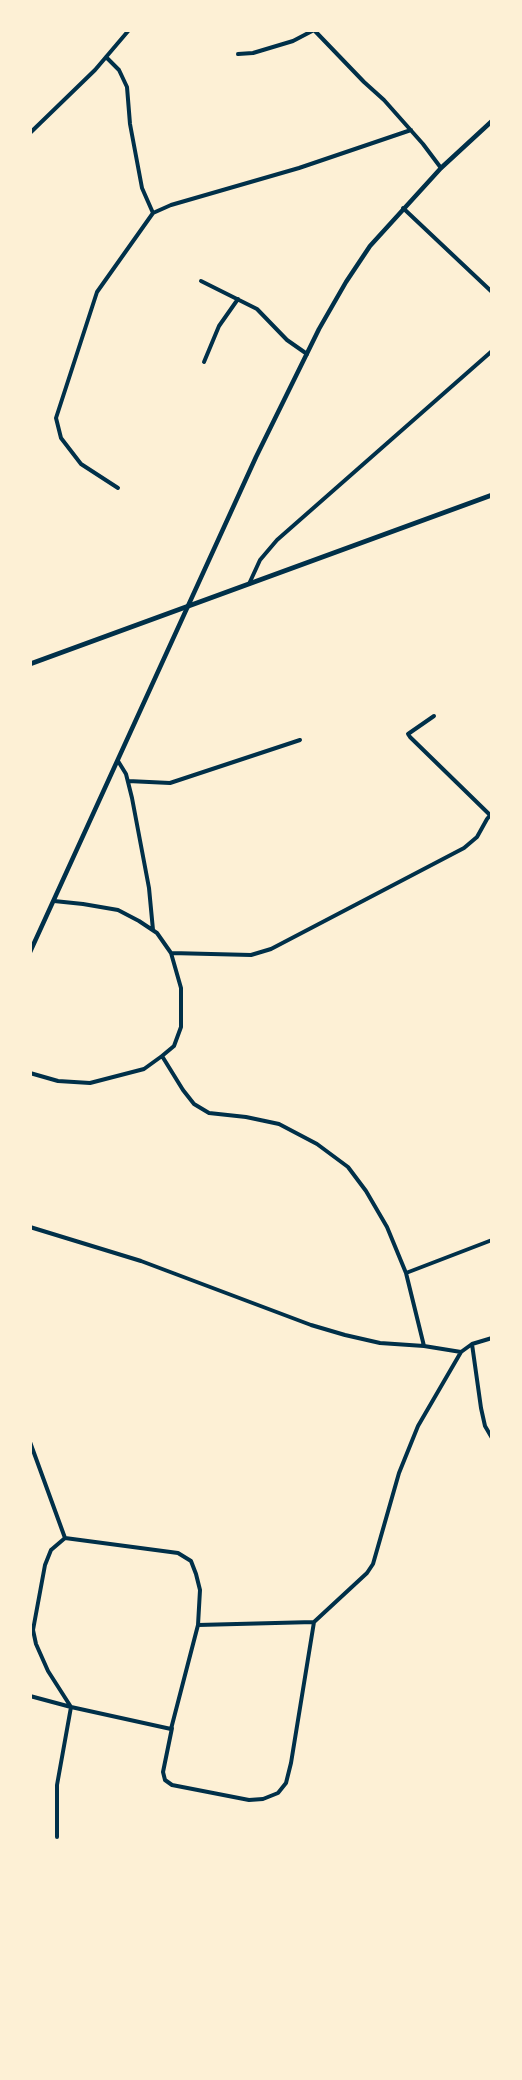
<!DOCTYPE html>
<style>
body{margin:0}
#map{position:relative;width:522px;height:2080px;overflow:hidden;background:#fdf0d5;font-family:"Alegreya Sans",sans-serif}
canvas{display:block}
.frame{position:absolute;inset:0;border:32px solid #fdf0d5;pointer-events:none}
</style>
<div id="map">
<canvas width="522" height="2080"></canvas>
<div class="frame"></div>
</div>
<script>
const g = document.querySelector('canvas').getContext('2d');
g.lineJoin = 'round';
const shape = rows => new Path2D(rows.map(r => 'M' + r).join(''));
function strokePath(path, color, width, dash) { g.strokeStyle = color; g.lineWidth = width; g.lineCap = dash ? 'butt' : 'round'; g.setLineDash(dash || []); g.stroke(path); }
strokePath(shape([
 [314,30,364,82,384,100,423,144,441,168],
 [238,54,253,53,293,41,314,30],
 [106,57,119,70,127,87,130,124,142,188,153,213],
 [30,133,95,70,129,30],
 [403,208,492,292],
 [201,281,257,309,287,340,307,354],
 [204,362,219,326,238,299],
 [118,488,81,464,61,438,56,418,97,292,153,213,171,205,299,168,411,130],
 [249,584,260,560,277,540,492,351],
 [434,716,408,734,410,737,490,815],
 [118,761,126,774,132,798,149,888,153,930],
 [128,781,170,783,300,740],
 [54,901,83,904,118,910,139,921,157,933,171,953,181,988,181,1027,174,1046,162,1056],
 [171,953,251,955,271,949,464,848,477,837,487,819,492,813],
 [30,1073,58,1081,90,1083,144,1069,162,1056,183,1090,194,1104,209,1113,246,1117,279,1124,317,1144,348,1167,366,1191,387,1227,406,1273],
 [30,1227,141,1261,311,1325,345,1335,380,1343,424,1346],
 [472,1344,481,1408,485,1426,492,1438],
 [461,1352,424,1346,406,1273,492,1240],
 [30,1442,65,1538],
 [65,1538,178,1553,191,1561,196,1574,200,1590,198,1625,171,1729,71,1707,48,1671,36,1644,33,1630,45,1565,51,1550,65,1538],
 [198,1625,314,1622,367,1573,373,1564,399,1473,418,1426,461,1352,472,1344,492,1338],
 [30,1696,71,1707,57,1785,57,1837],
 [172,1728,163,1772,165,1780,172,1785,249,1800,263,1799,278,1793,286,1783,291,1763,314,1622]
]), '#003049', 4);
strokePath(shape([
 [30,952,256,457,319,329,346,282,370,246,441,168,492,121]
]), '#003049', 4.5);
strokePath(shape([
 [30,664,492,495]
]), '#003049', 5);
</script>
